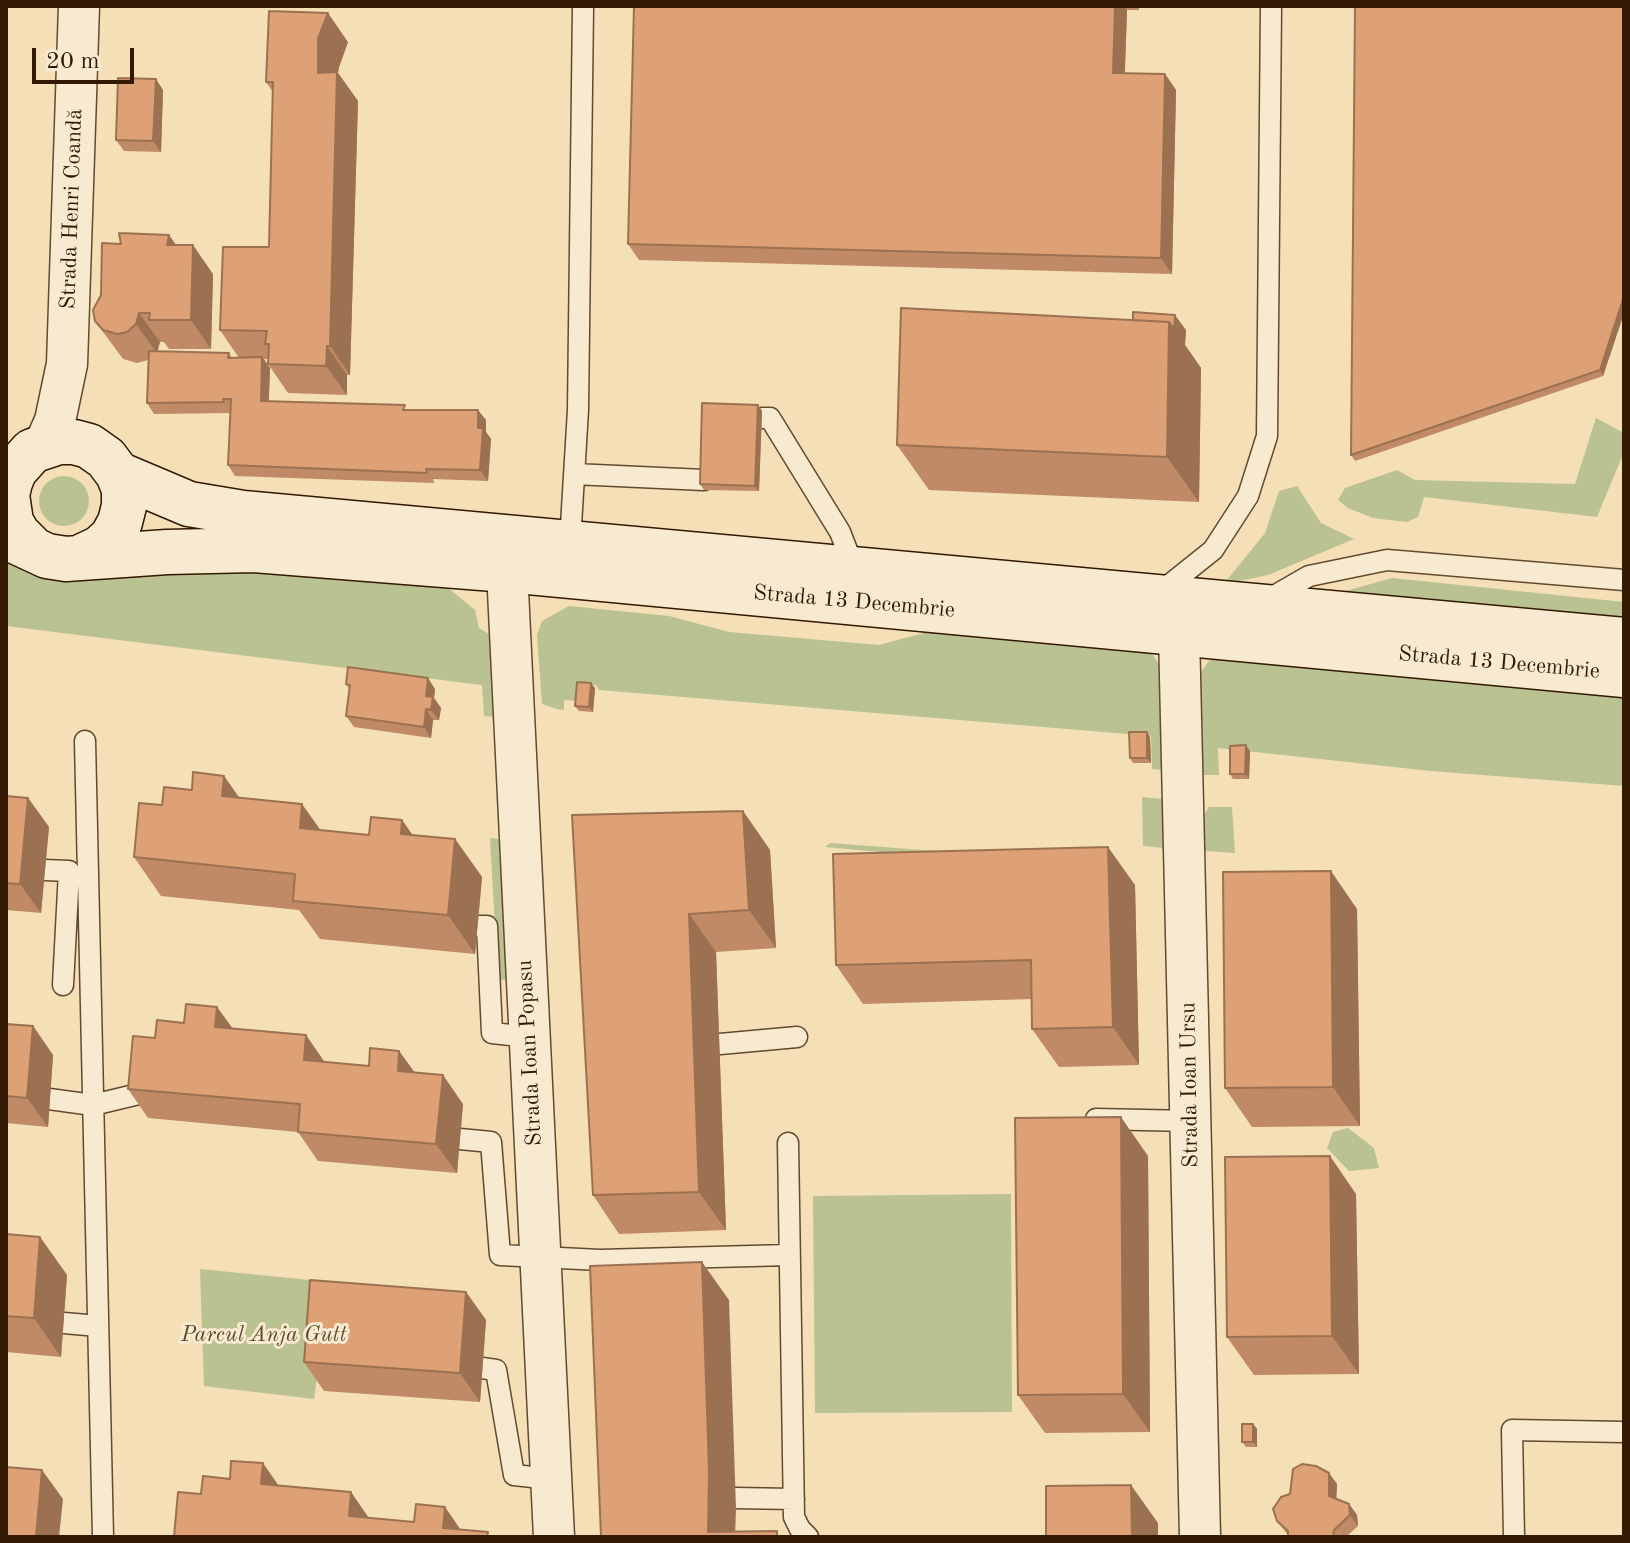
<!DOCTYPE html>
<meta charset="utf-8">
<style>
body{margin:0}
#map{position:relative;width:1630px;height:1543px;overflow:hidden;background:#f4dfb6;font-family:"Old Standard TT",serif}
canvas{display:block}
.frame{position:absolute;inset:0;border:8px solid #331802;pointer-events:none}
.scale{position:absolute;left:32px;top:48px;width:102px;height:36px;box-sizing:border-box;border:4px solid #331802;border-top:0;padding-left:10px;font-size:24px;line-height:28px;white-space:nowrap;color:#331802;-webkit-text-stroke:6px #f8ead0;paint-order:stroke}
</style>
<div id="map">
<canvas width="1630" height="1543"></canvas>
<div class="frame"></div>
<div class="scale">20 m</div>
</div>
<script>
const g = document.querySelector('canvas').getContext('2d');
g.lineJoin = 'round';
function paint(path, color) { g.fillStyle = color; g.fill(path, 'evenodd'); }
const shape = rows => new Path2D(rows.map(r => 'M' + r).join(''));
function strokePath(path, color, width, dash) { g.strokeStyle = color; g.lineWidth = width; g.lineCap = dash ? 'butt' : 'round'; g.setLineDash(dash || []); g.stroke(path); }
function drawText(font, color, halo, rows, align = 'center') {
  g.font = font + ' "Old Standard TT",serif'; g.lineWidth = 6; g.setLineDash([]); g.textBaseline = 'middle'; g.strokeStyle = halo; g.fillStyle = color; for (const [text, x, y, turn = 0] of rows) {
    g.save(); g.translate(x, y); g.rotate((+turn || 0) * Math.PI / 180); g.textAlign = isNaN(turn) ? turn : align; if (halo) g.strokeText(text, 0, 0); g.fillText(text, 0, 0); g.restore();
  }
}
paint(shape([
 [1596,418,1624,433,1624,452,1597,517,1424,497,1418,517,1407,522,1373,518,1348,508,1338,500,1345,488,1397,470,1415,480,1575,484],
 '39 501a25 25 0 1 1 50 0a25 25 0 1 1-50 0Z',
 [1297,486,1321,523,1354,539,1268,575,1239,581,1227,580,1265,533,1279,491],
 [6,559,220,571,447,587,475,610,479,628,492,636,499,717,484,716,482,685,6,626],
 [1392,578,1624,602,1624,622,1335,594],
 [569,606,669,616,729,632,879,645,942,628,1144,650,1153,655,1162,669,1165,770,1152,769,1151,736,599,690,596,685,578,685,577,701,564,700,564,710,557,709,542,704,537,635,542,621],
 [1216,656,1624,691,1624,786,1431,771,1218,748,1219,775,1204,775,1200,765,1201,672,1209,661],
 [1142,797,1163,799,1164,848,1143,846],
 [1209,807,1232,807,1235,853,1205,851,1202,818],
 [490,838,506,840,514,979,498,980],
 [830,843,936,851,935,857,825,847],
 [1348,1128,1374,1148,1379,1168,1349,1171,1327,1148,1333,1132],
 [1011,1194,1012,1412,815,1413,813,1196],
 [200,1269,330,1282,314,1399,204,1386]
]), '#b9c290');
const service = shape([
 [762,418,770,418,840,532,854,568],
 [574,474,704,480],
 [570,542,578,410,583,6],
 [1158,594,1213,550,1248,496,1267,436,1271,6],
 [1269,599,1309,576,1387,560,1624,580],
 [85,741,103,1537],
 [44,870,69,871,63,985],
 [478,926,487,926,492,1033,529,1037],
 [720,1044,797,1037],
 [49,1099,93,1105,151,1091],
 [1096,1119,1191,1121],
 [460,1139,491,1142,500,1255,600,1260,789,1255],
 [788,1143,794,1517,800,1529,808,1537],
 [64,1323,98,1326],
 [482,1368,496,1370,514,1475,551,1479],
 [735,1498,794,1499],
 [1514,1537,1512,1430,1624,1432]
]);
const minor = shape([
 [44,446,55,421,67,364,79,6],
 [507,570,554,1537],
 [1179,633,1200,1537]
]);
const secondary = shape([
 [118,474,189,504,243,513,1624,640],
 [6,537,47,556,66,559,167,552,254,550,507,570,1624,675],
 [31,547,18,534,11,522,7,495,10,482,15,470,32,451,59,442,74,442,89,446,106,458,118,474,124,489,124,506,120,522,112,537,100,548,83,556]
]);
strokePath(service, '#634a2f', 23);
strokePath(minor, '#634a2f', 43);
strokePath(secondary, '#331802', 47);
strokePath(service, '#f8ead0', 20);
strokePath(minor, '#f8ead0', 40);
strokePath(secondary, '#f8ead0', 44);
paint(shape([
 [634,6,1139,6,1139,10,1127,10,1125,73,1165,74,1176,90,1172,274,639,260,628,244],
 [1624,6,1624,313,1603,376,1355,461,1351,455],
 [348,42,339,67,338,73,358,101,350,375,347,375,347,395,288,393,268,364,268,359,264,359,270,368,269,401,408,410,486,420,486,432,491,439,488,481,433,479,434,483,235,476,228,465,230,413,154,414,147,403,148,360,137,363,123,359,95,321,101,295,121,244,169,235,176,245,213,274,211,349,169,349,164,342,160,342,157,351,229,353,232,358,239,358,220,330,269,247,273,92,266,82],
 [163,90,161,152,124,151,116,140],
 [1186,330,1185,345,1201,368,1199,502,929,490,897,445],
 [758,405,762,411,759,491,704,490,700,484],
 [346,684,435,689,434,698,441,708,439,720,433,720,431,738,354,727,346,716,350,690],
 [595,688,593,712,579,711,575,706],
 [1150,737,1151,763,1133,763,1130,758],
 [1250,751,1249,779,1233,779,1230,774],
 [224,776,239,797,321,830,369,835,402,820,412,835,455,839,482,877,475,954,320,939,299,910,161,896,134,857,162,805],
 [6,796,28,798,49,827,41,913,6,910],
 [743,811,770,850,776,948,716,952,726,1230,619,1234,593,1195,572,815],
 [1135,885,1139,1065,1059,1067,1032,1029,1032,999,863,1004,836,965],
 [1357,909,1360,1126,1252,1127,1225,1088],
 [217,1007,233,1029,325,1062,369,1066,399,1051,415,1073,463,1104,457,1173,318,1161,298,1132,148,1118,128,1089,155,1038],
 [6,1024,33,1026,53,1055,48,1127,6,1123],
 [1148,1156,1150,1432,1045,1433,1018,1395],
 [1356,1194,1359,1374,1254,1375,1227,1337],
 [6,1234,40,1237,67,1275,61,1357,6,1352],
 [466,1292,486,1320,480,1402,324,1391,304,1362],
 [1253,1424,1257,1429,1257,1447,1246,1447,1242,1442],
 [1329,1473,1337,1484,1336,1499,1349,1504,1357,1515,1358,1526,1346,1537,1288,1537,1288,1535,1277,1521,1290,1494]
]), '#bf8a65');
paint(shape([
 [1115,6,1123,6,1127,10,1124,89,1113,73],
 [328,13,348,42,339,67,338,73,358,101,350,375,330,346,318,73,318,38],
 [1165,74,1176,90,1172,274,1161,258],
 [156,79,163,90,161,152,153,141],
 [169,235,189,264,167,245],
 [193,245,213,274,211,349,191,320],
 [1624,296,1624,313,1603,376,1600,370],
 [139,313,160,342,157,353,136,324],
 [1175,315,1186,330,1185,345,1201,368,1199,502,1167,457,1169,322],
 [327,346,347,375,347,395,326,366],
 [262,357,270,368,268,412,261,401],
 [758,405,762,411,759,491,755,486],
 [478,410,486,420,486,432,491,439,488,481,480,470],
 [428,678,435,689,434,698,441,708,439,720,431,710,426,696],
 [591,683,595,688,593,712,589,707],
 [426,709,433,720,431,738,424,727],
 [1147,732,1150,737,1151,763,1147,758],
 [1246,745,1250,751,1249,779,1245,774],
 [224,776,250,814,222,796],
 [28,798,49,827,41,913,20,884],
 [302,804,329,842,300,828],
 [743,811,770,850,776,948,749,910],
 [402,820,429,858,401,834],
 [455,839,482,877,475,954,448,915],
 [1108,847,1135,885,1139,1065,1113,1027],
 [1331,871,1357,909,1360,1126,1333,1087],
 [689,914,716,952,726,1230,699,1192],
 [217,1007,238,1036,215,1027],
 [33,1026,53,1055,48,1127,27,1098],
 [306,1035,326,1064,304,1060],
 [399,1051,420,1080,398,1071],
 [443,1075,463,1104,457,1173,436,1144],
 [1121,1117,1148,1156,1150,1432,1123,1394],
 [1330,1156,1356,1194,1359,1374,1332,1336],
 [40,1237,67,1275,61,1357,34,1318],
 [702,1262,729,1300,736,1509,735,1537,708,1532],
 [466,1292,486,1320,480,1402,460,1373],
 [1253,1424,1257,1429,1257,1447,1253,1442],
 [263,1463,283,1492,261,1484],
 [42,1470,63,1499,59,1537,36,1537],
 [1329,1473,1337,1484,1336,1507,1329,1496],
 [1131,1485,1158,1523,1158,1537,1132,1537],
 [351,1492,371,1521,349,1516],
 [1349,1504,1357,1515,1358,1526,1350,1515],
 [445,1507,465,1536,443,1528]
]), '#9b7152');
const building = shape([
 [634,6,1115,6,1113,73,1165,74,1161,258,628,244,634,6],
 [1355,6,1624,6,1624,296,1600,370,1351,455,1355,6],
 [269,11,328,13,318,38,318,73,337,72,330,346,327,346,326,366,268,364,269,344,265,344,267,331,220,330,223,247,269,247,273,82,266,82,269,11],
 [118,78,156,79,153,141,116,140,118,78],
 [119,233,169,235,167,245,193,245,191,320,149,320,150,313,139,313,136,324,127,332,117,334,103,330,95,321,93,310,101,295,102,243,121,244,119,233],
 [901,308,1169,322,1167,457,897,445,901,308],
 [1133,312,1175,315,1174,329,1169,322,1133,320,1133,312],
 [149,351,229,353,228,358,262,357,261,401,405,405,403,410,478,410,478,428,483,428,480,470,426,469,427,473,228,465,231,399,223,399,224,402,147,403,149,351],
 [702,403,758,405,755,486,700,484,702,403],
 [348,667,428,678,426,696,433,697,431,710,426,709,424,727,346,716,350,685,346,684,348,667],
 [577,682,591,683,589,707,575,706,577,682],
 [1129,732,1147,732,1147,758,1130,758,1129,732],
 [1246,745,1245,774,1230,774,1230,746,1246,745],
 [193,772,224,776,222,796,302,804,300,828,369,835,371,817,402,820,401,834,455,839,448,915,293,901,295,874,134,857,139,803,162,805,164,787,192,790,193,772],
 [6,796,28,798,20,884,6,883,6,796],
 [743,811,749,910,689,914,699,1192,593,1195,572,815,743,811],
 [1108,847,1113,1027,1032,1029,1031,960,836,965,833,854,1108,847],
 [1331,871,1333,1087,1225,1088,1223,872,1331,871],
 [186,1004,217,1007,215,1027,306,1035,304,1060,369,1066,370,1048,399,1051,398,1071,443,1075,436,1144,298,1132,300,1104,128,1089,133,1036,155,1038,157,1020,184,1023,186,1004],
 [6,1024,33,1026,27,1098,6,1096,6,1024],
 [1121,1117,1123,1394,1018,1395,1015,1118,1121,1117],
 [1330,1156,1332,1336,1227,1337,1225,1157,1330,1156],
 [6,1234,40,1237,34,1318,6,1316,6,1234],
 [702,1262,709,1471,708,1532,777,1531,777,1537,601,1537,590,1266,702,1262],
 [310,1280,466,1292,460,1373,304,1362,310,1280],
 [1242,1424,1253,1424,1253,1442,1242,1442,1242,1424],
 [231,1461,263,1463,261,1484,351,1492,349,1516,414,1522,416,1504,445,1507,443,1528,488,1532,487,1537,174,1537,178,1492,201,1494,203,1476,230,1479,231,1461],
 [1302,1464,1316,1466,1329,1473,1329,1496,1349,1504,1350,1515,1334,1530,1333,1537,1288,1537,1288,1531,1277,1521,1273,1509,1281,1497,1290,1494,1293,1469,1302,1464],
 [6,1467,42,1470,36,1537,6,1537,6,1467],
 [1131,1485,1132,1537,1046,1537,1046,1486,1131,1485]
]);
paint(building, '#dea175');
strokePath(building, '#9b7152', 2);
drawText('22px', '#331802', '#f8ead0', [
 ["Strada Henri Coandă",72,209,-88],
 ["Strada 13 Decembrie",854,602,5],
 ["Strada 13 Decembrie",1499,663,5],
 ["Strada Ioan Popasu",530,1053,-93],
 ["Strada Ioan Ursu",1190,1085,-91]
]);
drawText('italic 22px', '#5b4b2d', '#f8ead0', [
 ["Parcul Anja Gutt",264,1335]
]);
</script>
